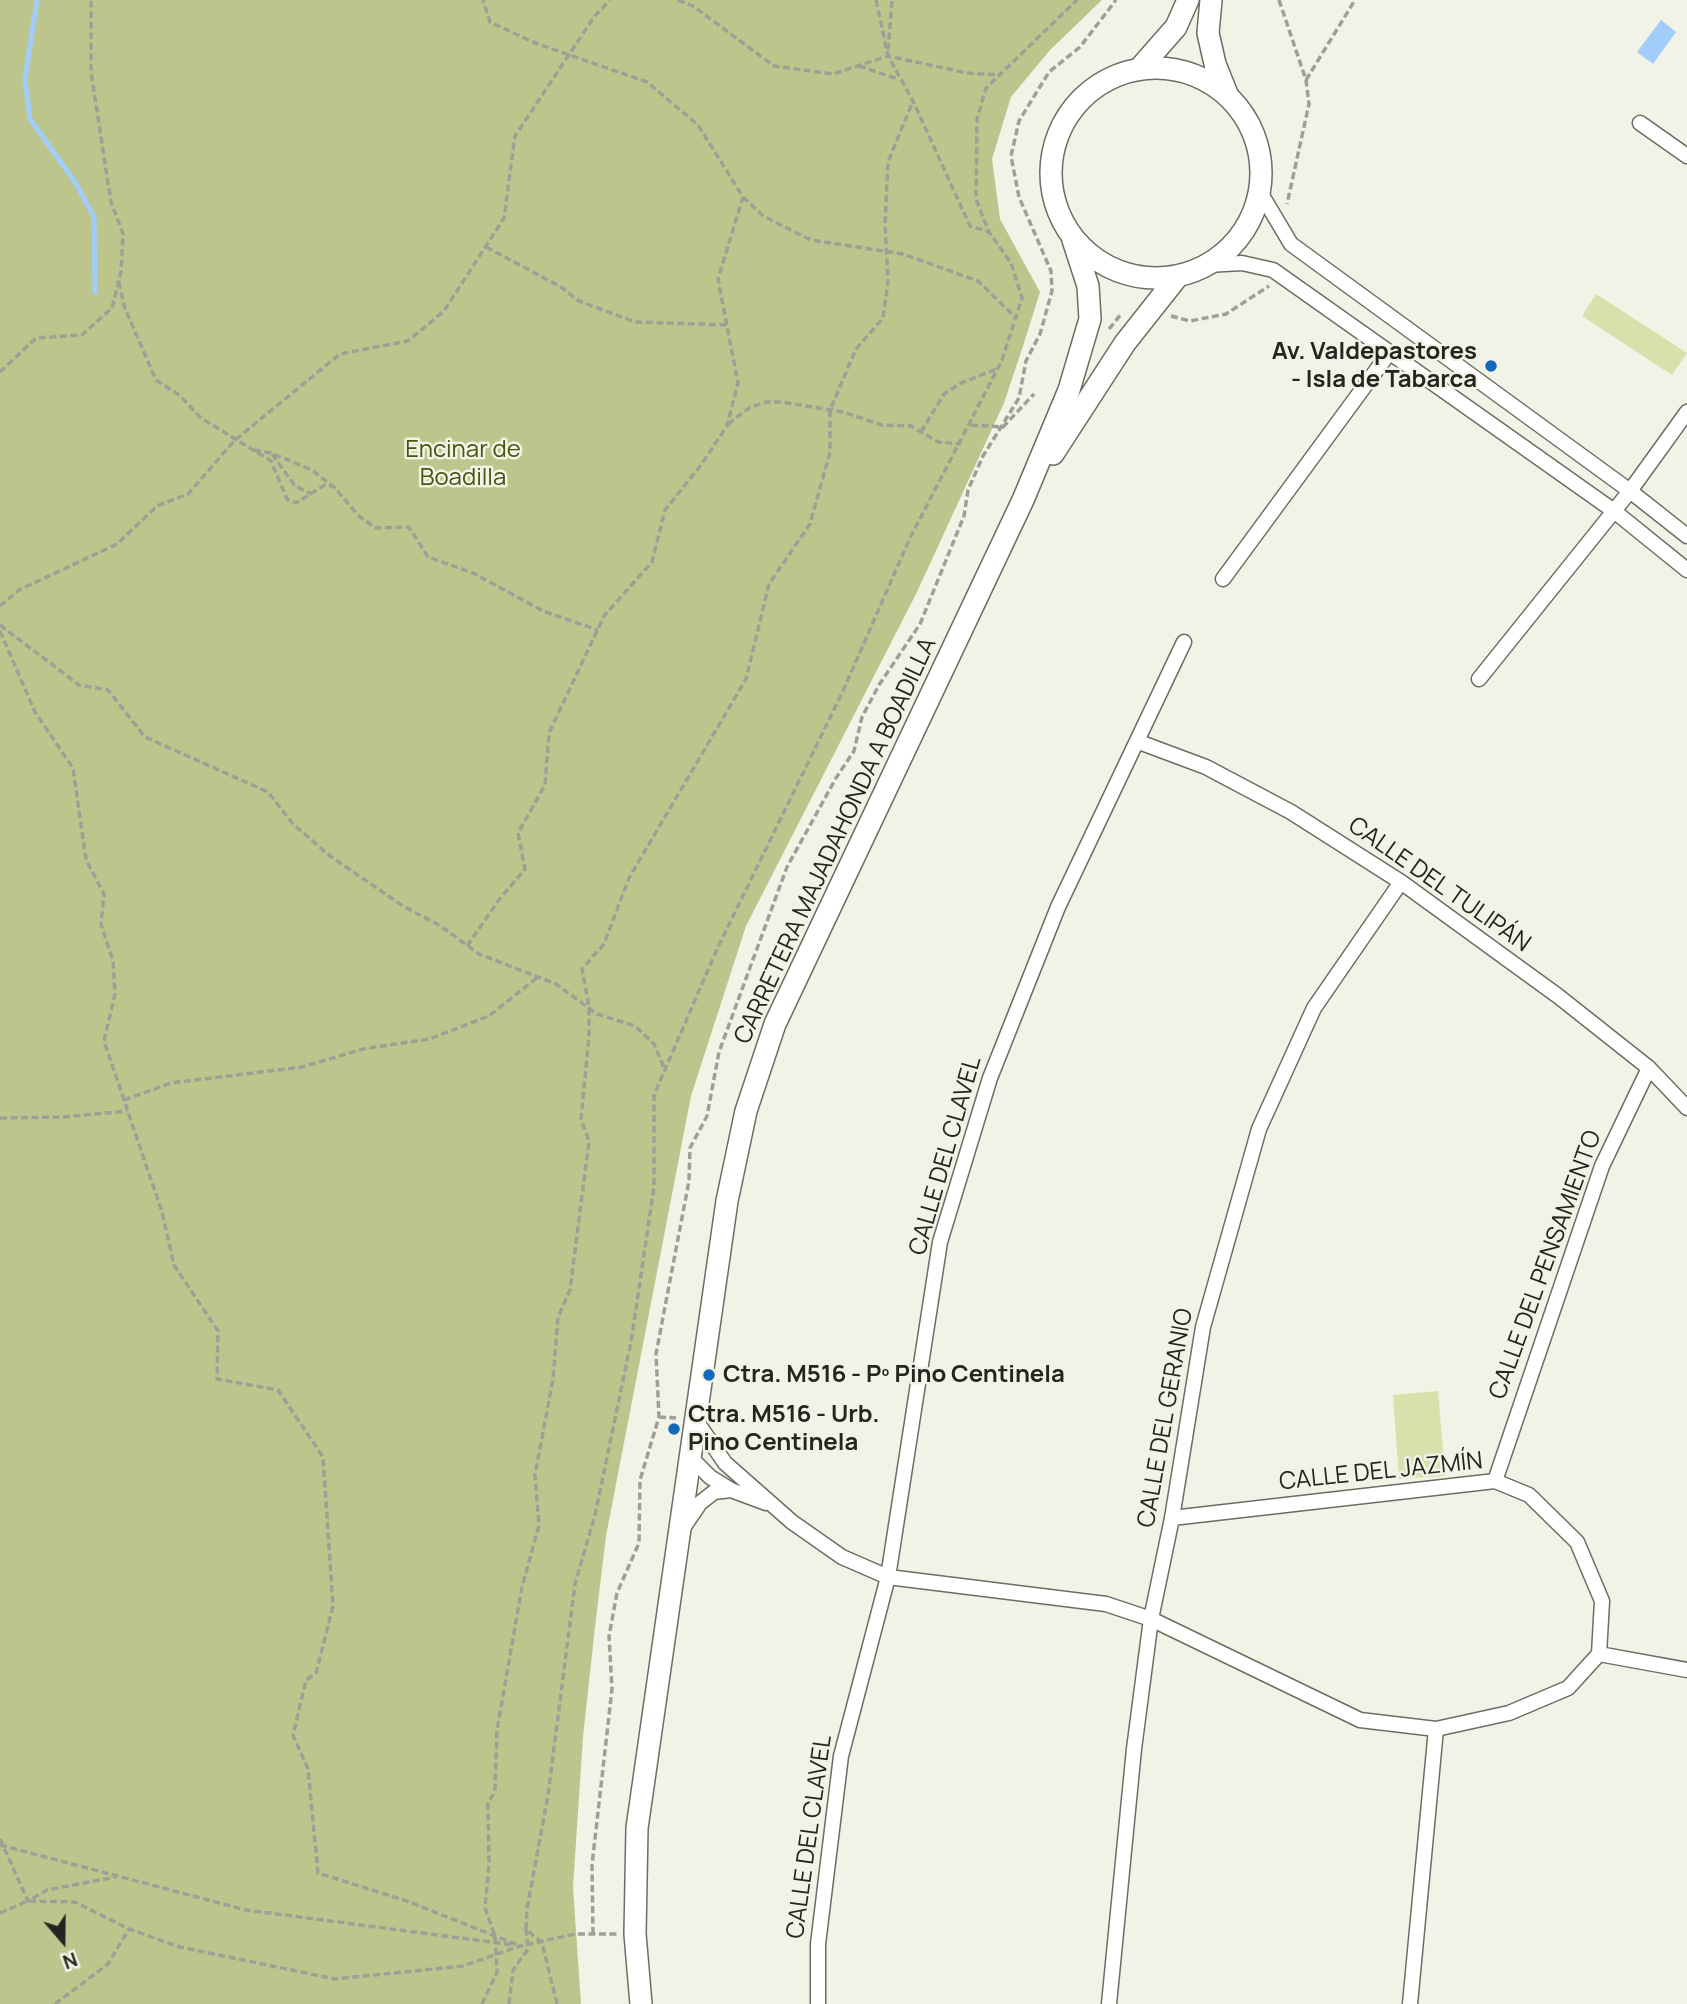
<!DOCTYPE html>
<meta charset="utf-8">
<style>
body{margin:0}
#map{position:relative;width:1687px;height:2004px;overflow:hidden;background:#f0f3e5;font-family:Manrope,sans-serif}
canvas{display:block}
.north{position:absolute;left:28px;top:1906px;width:70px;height:70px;-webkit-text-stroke:5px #f0f3e5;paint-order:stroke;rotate:160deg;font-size:19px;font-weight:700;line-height:28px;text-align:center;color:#242520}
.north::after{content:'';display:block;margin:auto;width:24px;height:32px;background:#242520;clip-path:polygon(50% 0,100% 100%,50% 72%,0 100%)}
</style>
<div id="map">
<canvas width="1687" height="2004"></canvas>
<div class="north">N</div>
</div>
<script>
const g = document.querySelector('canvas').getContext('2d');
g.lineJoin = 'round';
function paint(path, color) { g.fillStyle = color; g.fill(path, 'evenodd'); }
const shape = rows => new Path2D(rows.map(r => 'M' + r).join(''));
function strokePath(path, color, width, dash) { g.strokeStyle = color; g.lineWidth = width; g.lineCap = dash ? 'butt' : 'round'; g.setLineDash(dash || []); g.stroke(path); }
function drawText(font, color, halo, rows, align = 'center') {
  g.font = font + ' Manrope,sans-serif'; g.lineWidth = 5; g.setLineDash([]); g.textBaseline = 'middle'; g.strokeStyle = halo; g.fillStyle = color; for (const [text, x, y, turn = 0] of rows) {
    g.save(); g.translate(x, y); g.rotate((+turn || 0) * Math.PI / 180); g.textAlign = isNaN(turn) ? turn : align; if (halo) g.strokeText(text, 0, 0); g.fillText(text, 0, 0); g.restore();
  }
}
paint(shape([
 [1596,294,1687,353,1672,375,1582,316],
 [1438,1391,1445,1476,1399,1479,1393,1395]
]), '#d7e1ab');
paint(shape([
 [0,0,1102,0,1050,50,1011,97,992,159,1000,219,1040,292,1023,346,1004,403,917,592,746,926,691,1096,606,1536,595,1627,583,1737,573,1887,581,2004,0,2004]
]), '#bcc68c');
paint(shape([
 [1661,20,1676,32,1653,64,1637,52]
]), '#a2ccfa');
strokePath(shape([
 [37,0,25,79,30,119,75,182,94,217,95,292]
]), '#a2ccfa', 5);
const street = shape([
 [1640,123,1687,156],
 [1260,192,1291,244,1630,491,1687,536],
 [1207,265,1242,263,1273,270,1614,511,1687,570],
 [1223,579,1389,353],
 [1479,679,1630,491,1687,412],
 [1139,742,1206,767,1291,812,1401,882,1558,996,1649,1068,1687,1108],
 [697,1422,725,1463,792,1522,842,1557,888,1577,1106,1604,1151,1619,1360,1720,1436,1729,1509,1713,1568,1688,1599,1654],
 [689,1456,710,1477,731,1490,766,1503],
 [1495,1481,1602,1166,1649,1068],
 [1172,1518,1495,1481,1529,1495,1577,1542,1602,1601,1599,1654,1687,1670],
 [683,1528,700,1503,714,1492,731,1490],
 [818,2004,818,1944,841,1756,888,1577,940,1242,990,1078,1058,907,1184,642],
 [1109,2004,1134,1749,1151,1619,1172,1518,1203,1327,1259,1129,1314,1008,1401,882],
 [1410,2004,1436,1729]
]);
const secondary = shape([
 [1211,0,1208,33,1215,64,1227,94],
 '1051 173a105 105 0 1 1 210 0a105 105 0 1 1-210 0Z',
 [1140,68,1176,27,1188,0],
 [1053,454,1125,343,1178,276],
 [641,2004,635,1934,637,1828,727,1201,746,1111,775,1024,1023,500,1069,390,1090,319,1088,286,1073,240]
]);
strokePath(street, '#6b6e62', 17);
strokePath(secondary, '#6b6e62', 24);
strokePath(shape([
 [678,0,693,6,774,66,833,74,888,56,967,73,999,75],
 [876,0,888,56,913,101,970,226,989,232],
 [1279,0,1306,80,1309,104,1287,204],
 [888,50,892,0],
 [859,66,898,79],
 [1306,80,1355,0],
 [743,197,763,216,811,240,903,254,978,281,1015,317],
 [486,247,561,287,579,301,635,322,727,325],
 [119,282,124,306,156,380,179,395,201,418,271,461,287,499,296,503,325,485,333,486,360,517,376,528,409,527,428,557,473,573,543,611,598,630],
 [1171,316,1190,321,1226,314,1269,286],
 [1109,329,1122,313],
 [0,372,36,338,82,335,112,308,121,272,123,234,111,202,91,72,91,0],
 [728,424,749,408,766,402,782,402,843,412,882,425,911,426,938,442,961,444],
 [971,425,1003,427,1034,394],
 [921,432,944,394,961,383,997,369],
 [254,450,271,453,312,470,331,485],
 [272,454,295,486,312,494],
 [0,606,19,590,117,544,157,506,188,494,235,440,340,354,408,341,444,311,504,218,515,136,594,17,610,0],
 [0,625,79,685,108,690,145,737,268,792,293,824,330,856,403,906,439,925,479,954,556,984,597,1014,635,1026,654,1044,665,1070],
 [0,631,35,712,73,768,86,860,104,894,101,924,113,961,115,994,104,1041,162,1212,174,1265,218,1331,217,1379,278,1390,323,1457,333,1606,316,1673,306,1680,293,1735,308,1769,318,1873,407,1901,520,1946],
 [467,946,498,901,525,869,518,833,545,785,549,733,604,616,652,562,665,510,701,465,727,426,738,383,718,279,743,197,698,125,647,82,535,43,490,22,483,0],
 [124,1100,171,1083,302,1067,363,1049,429,1039,489,1016,538,977],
 [0,1118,64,1117,127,1111],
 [659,1417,676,1418],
 [0,1839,28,1901,47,1890,116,1877],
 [0,1845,246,1910,514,1945],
 [0,1913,28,1901,75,1902,129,1929,180,1947,335,1979,463,1966,520,1946,575,1934,618,1934],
 [593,1934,592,1865,612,1689,609,1636,617,1593,639,1543,640,1480,659,1417,656,1354,689,1181,690,1148,707,1116,719,1052,787,867,836,778,854,751,862,717,879,685,920,624,964,516,968,490,983,456,1019,398,1026,361,1040,334,1052,291,1051,271,1019,197,1011,156,1019,121,1049,72,1080,47,1116,0],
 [55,2004,108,1964,129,1929],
 [482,2004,497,1972,495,1936,485,1908,489,1864,488,1803,495,1791,497,1730,522,1587,539,1525,535,1475,553,1379,558,1317,570,1290,589,1141,581,1119,589,1037,589,1007,582,969,604,944,629,878,746,679,769,584,810,524,830,452,830,410,856,349,883,318,888,281,885,225,888,162,913,101],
 [509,2004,513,1970,528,1949,526,1929],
 [557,2004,542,1943,526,1929,527,1909,548,1795,575,1584,595,1515,631,1342,654,1187,654,1095,718,947,843,691,909,540,1002,360,1022,298,1011,263,989,232,976,199,977,119,986,88,1077,0]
]), '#9ea096', 3.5, [7, 3.5]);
strokePath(street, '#fff', 14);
strokePath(secondary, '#fff', 21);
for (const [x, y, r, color] of [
 [1491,366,7,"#116ab8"],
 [709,1375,7,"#116ab8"],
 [674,1429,7,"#116ab8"]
]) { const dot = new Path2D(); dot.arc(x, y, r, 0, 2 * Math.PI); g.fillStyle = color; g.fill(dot); strokePath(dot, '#f0f3e5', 2.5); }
drawText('bold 24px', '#242520', '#f0f3e5', [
 ["Av. Valdepastores",1477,352,"right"],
 ["- Isla de Tabarca",1477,380,"right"],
 ["Ctra. M516 - Pº Pino Centinela",723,1375],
 ["Ctra. M516 - Urb.",688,1415],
 ["Pino Centinela",688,1443]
], 'left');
drawText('24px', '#4b5311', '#f0f3e5', [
 ["Encinar de",463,450],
 ["Boadilla",463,478]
]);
drawText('24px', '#242520', '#f0f3e5', [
 ["CARRETERA MAJADAHONDA A BOADILLA",836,841,-65],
 ["CALLE DEL TULIPÁN",1439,885,35],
 ["CALLE DEL CLAVEL",946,1156,-74],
 ["CALLE DEL PENSAMIENTO",1546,1265,-70],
 ["CALLE DEL GERANIO",1166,1418,-80],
 ["CALLE DEL JAZMÍN",1381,1472,-6],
 ["CALLE DEL CLAVEL",810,1837,-82]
]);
</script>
